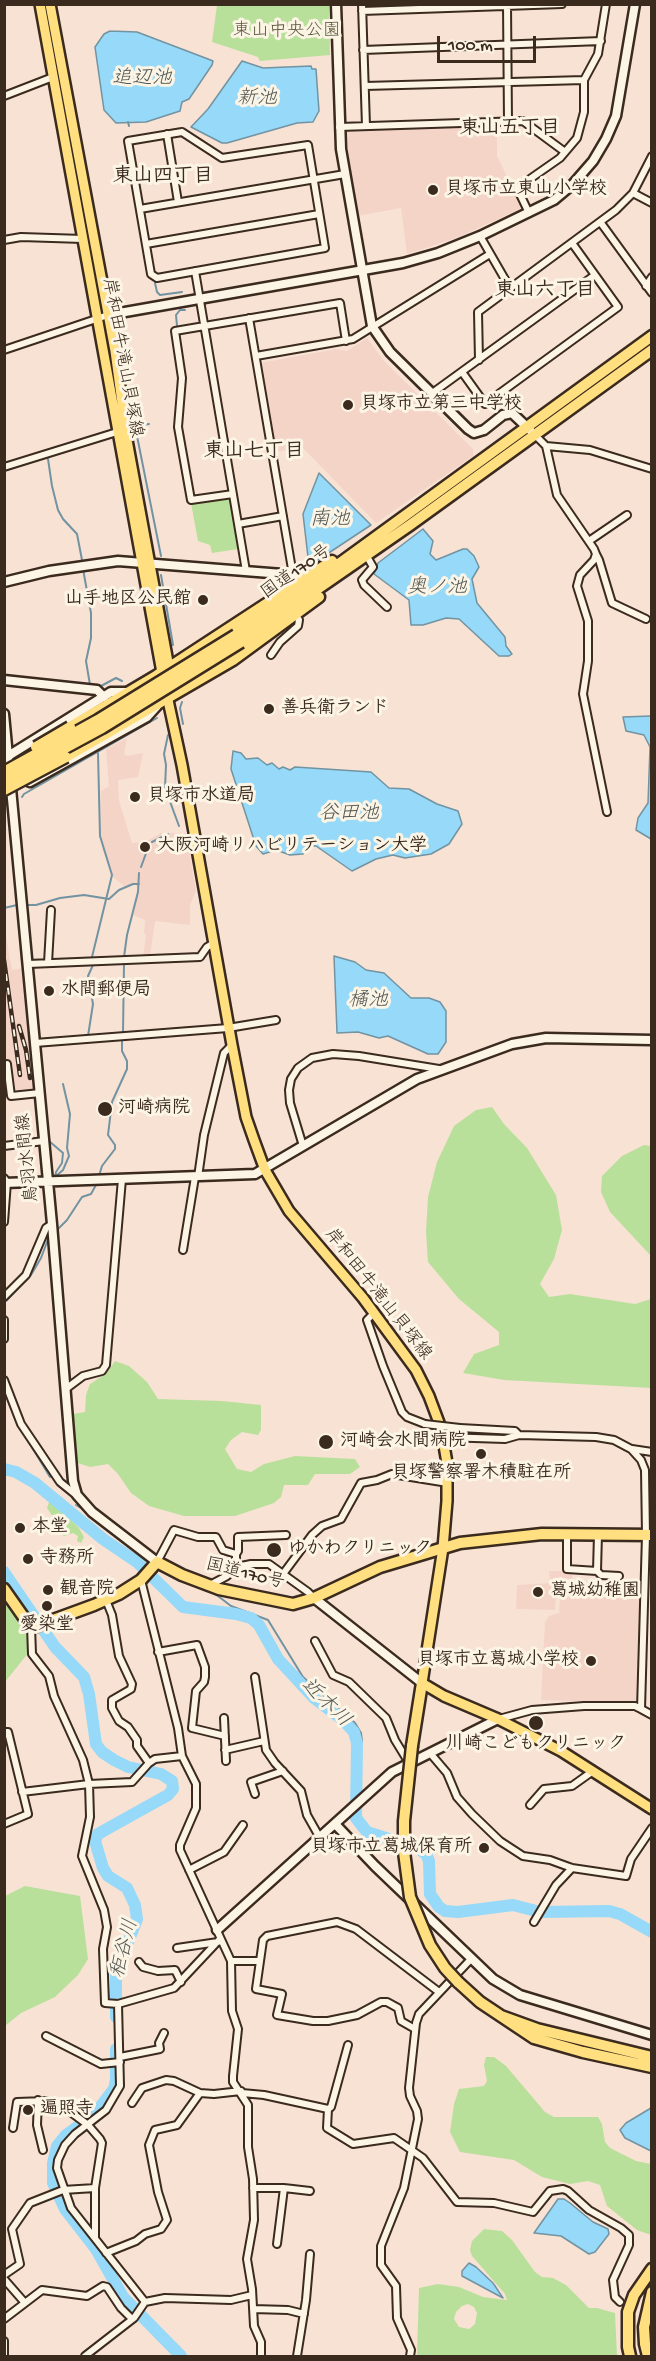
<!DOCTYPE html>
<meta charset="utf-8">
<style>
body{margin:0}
#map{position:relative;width:656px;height:2361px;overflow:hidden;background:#f8e2d4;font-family:"Gochi Hand",sans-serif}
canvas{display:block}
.frame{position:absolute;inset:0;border:6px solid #3b2a1e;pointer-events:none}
.scale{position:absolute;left:437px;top:36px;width:99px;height:27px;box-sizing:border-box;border:3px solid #3b2a1e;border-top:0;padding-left:8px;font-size:18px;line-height:21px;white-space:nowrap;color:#3b2a1e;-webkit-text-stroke:4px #fcf5e5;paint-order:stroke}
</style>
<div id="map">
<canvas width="656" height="2361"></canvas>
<div class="frame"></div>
<div class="scale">100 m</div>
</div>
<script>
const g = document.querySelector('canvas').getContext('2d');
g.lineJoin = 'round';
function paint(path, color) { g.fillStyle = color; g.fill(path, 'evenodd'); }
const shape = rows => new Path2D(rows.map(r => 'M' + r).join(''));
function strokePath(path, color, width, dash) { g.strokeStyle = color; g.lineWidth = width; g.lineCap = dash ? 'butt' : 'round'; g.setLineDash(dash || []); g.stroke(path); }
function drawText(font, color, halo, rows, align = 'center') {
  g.font = font + ' "Gochi Hand","Klee One",sans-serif'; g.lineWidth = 6; g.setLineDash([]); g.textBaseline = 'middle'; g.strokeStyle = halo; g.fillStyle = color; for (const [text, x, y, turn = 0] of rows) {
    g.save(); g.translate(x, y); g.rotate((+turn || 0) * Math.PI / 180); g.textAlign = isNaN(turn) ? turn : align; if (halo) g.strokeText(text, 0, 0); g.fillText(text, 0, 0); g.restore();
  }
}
paint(shape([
 [497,125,497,156,522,208,459,237,407,254,401,208,357,216,345,131],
 [367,338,384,361,473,449,473,456,376,523,302,447,276,452,260,363,336,349,347,351],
 [127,738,124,754,127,756,143,753,138,777,118,780,119,801,132,843,145,842,161,833,186,833,196,891,190,905,190,925,155,921,150,956,143,957,146,935,144,933,145,920,133,915,138,888,134,883,125,887,113,877,109,864,103,851,100,834,101,791,109,786,106,749],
 [4,925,12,970,24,968,36,1089,13,1092,5,1062],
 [549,1571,573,1571,571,1589,563,1589,556,1595,555,1610,516,1609,517,1585,550,1583],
 [565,1591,641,1594,637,1700,634,1703,541,1700,545,1622,549,1616,559,1613,560,1597]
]), '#f5d4c8');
paint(shape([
 [217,5,329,5,330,55,260,61,258,57,212,42],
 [228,498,231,501,238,549,212,553,210,545,198,541,191,503],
 [492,1107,504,1124,527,1148,556,1195,562,1230,554,1259,540,1284,549,1297,570,1294,635,1304,651,1299,651,1270,651,1388,504,1380,463,1373,474,1354,499,1345,499,1332,459,1299,428,1262,426,1232,428,1197,437,1162,454,1126,476,1110],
 [644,1145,651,1146,651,1256,610,1212,601,1192,602,1176,622,1156],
 [115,1361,129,1366,147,1382,158,1399,222,1401,261,1405,261,1430,258,1435,242,1432,231,1440,225,1449,237,1469,251,1472,264,1464,295,1456,355,1459,360,1467,350,1474,315,1474,308,1485,284,1485,281,1497,274,1503,235,1516,184,1516,149,1506,131,1493,118,1474,108,1464,90,1467,75,1462,72,1414,85,1412,86,1395,90,1384,107,1373],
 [49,1502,54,1504,79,1528,84,1537,81,1543,77,1541,78,1536,73,1533,64,1536,54,1530,57,1523,47,1508],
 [4,1597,29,1630,29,1652,5,1682],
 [25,1886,80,1896,88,1959,78,1975,55,1997,21,2013,5,2026,5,1896],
 [486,2057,494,2057,506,2066,545,2112,554,2117,598,2117,602,2124,605,2142,610,2148,636,2161,651,2164,651,2235,637,2230,607,2206,600,2185,588,2181,570,2184,542,2177,514,2160,460,2152,450,2132,454,2104,459,2089,484,2086,487,2081,484,2065],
 [484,2229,502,2231,512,2240,535,2272,542,2277,553,2278,566,2285,589,2308,597,2308,615,2313,617,2356,417,2356,419,2288,438,2284,459,2287,483,2297,507,2300,505,2294,472,2256,470,2250,472,2241],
 [468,2304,474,2307,477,2313,475,2324,469,2329,459,2327,454,2319,456,2312,462,2306]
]), '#b9e09b');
const water = shape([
 [110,31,137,32,208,59,213,61,212,65,189,99,182,102,180,111,146,122,116,123,104,110,95,47,104,34,110,31],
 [242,61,263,68,311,66,312,69,316,69,319,111,313,122,297,123,227,143,222,143,191,127,208,109,242,61],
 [319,473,371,525,309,566,303,514,319,473],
 [423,529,433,541,430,554,436,560,463,549,467,549,474,556,479,567,472,579,477,603,505,637,506,646,512,654,509,656,499,656,459,619,446,618,423,625,411,625,409,600,374,574,378,563,423,529],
 [651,716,652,716,651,839,636,830,638,818,648,803,650,747,644,735,626,731,623,717,651,716],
 [233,751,241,753,246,759,258,758,267,765,272,763,279,769,283,767,290,770,295,767,371,772,389,788,409,789,437,804,458,811,462,824,449,844,431,854,405,858,393,855,376,859,352,871,316,846,309,846,303,854,290,855,276,850,263,854,256,846,231,769,233,751],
 [334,956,355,962,366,970,384,973,411,998,429,998,440,1002,446,1011,446,1042,438,1054,428,1054,388,1036,379,1038,358,1032,337,1033,334,956],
 [651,2108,652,2108,651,2151,625,2138,620,2130,626,2123,651,2108],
 [558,2199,564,2199,570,2203,593,2222,608,2229,609,2234,595,2252,589,2254,561,2236,534,2233,558,2199],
 [469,2263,476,2267,493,2283,503,2298,462,2276,462,2271,469,2263]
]);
paint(water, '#96d9f8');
strokePath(water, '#7293a1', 1.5);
strokePath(shape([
 [128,122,129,126],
 [132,147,142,203],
 [144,214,148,238],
 [155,283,157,292,160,295,182,292],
 [177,326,176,315,180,310,185,310],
 [179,335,182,354],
 [149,424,135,426,161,556],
 [4,471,46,457,48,459,52,486,58,510,63,519,77,534,82,560],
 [83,569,91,613,91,638,86,661,90,685,101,686,116,678,122,681],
 [161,575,173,645],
 [182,702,180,708,183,724],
 [168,735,164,754,166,765,165,788,179,826],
 [22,797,24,794,157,718],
 [4,803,7,802],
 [152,842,168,834],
 [141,867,148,848],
 [28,905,36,905,60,898,84,895,109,899,119,890,133,884,139,884],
 [4,908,17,905],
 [92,957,112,875,100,836,98,753],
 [124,957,127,935,138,892,139,873],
 [123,1033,124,963],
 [88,1036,93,1004,88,976,93,965],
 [49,1141,63,1153,62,1163,56,1172,55,1177],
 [99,1176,102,1166,115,1149,115,1145,108,1135,112,1102,127,1069,127,1061,122,1051,122,1039],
 [55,1177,63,1170,69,1156,67,1148,70,1114,63,1084],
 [56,1231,67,1220,82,1197,91,1194,97,1183],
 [6,1301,31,1275,41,1258,50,1234],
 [22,1431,50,1477],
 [76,1505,84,1510],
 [214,1593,231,1606,268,1620,303,1677,355,1723,361,1733,362,1741,357,1743]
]), '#7293a1', 2);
strokePath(shape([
 [4,1469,16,1472,35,1483,103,1539,137,1562,183,1607,236,1614,251,1618,259,1625,278,1659,314,1698,343,1720,354,1732,357,1743,356,1818,367,1832,417,1848,426,1854,429,1861,430,1894,439,1907,445,1911,458,1912,513,1905,540,1912,609,1911,620,1914,652,1932],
 [4,1572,55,1647,84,1677,89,1694,96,1744,102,1752,114,1760,128,1767,161,1774,172,1781,173,1789,168,1795,105,1830,98,1834,95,1841,103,1868,108,1876,127,1888,135,1905,137,1919,116,1973,116,2017],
 [116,2049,116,2080,114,2089,95,2114,66,2135,57,2146,53,2163,53,2183,65,2209,96,2249,123,2297,181,2356]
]), '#96d9f8', 12);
const street = shape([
 [362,4,366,126],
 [507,4,508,122],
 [362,11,562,4],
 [363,50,601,41],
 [365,86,584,80],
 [4,96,53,77],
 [339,127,523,121,565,152],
 [182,132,222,158,308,145,325,248,157,278,151,274,128,141,182,132],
 [167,134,178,202],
 [633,193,652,203],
 [140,209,345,174],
 [529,213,517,188,560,158,577,138,584,112,584,80,598,54,606,4],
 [601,223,652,293],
 [480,236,510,288],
 [4,240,21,237,83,239],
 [146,244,319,214],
 [195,271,246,571],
 [646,286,652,277],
 [249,318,293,575],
 [4,350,108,315],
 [256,356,353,339,490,254],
 [479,360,478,312,616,210,633,193,652,156],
 [462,372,485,404,618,307,572,243],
 [431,394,595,275],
 [535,435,546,446,557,495,594,549,596,554,594,560,580,575,577,586,588,621,588,661,583,694,607,812],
 [546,446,590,450,652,469],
 [4,467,117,432],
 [233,494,191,500,178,427,182,378,175,331,340,303,346,341],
 [238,524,283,516],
 [589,541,627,515],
 [596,554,599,560,612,603,646,619],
 [369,560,373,567,362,580,364,585,387,607],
 [271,655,280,642,298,626,299,620,295,614],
 [48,963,51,910],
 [28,964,200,957,207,947,214,943],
 [35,1043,228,1028,276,1020],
 [4,1065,7,1064,11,1096,40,1093],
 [4,1146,44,1141],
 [303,1146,290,1103,289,1090,291,1079,298,1068,312,1058,333,1054,359,1056,439,1069],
 [198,1177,204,1135,224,1053,232,1045],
 [4,1178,7,1182,4,1222],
 [183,1250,195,1177],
 [4,1297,26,1275,46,1228,52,1224],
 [374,1313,367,1320,383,1366,402,1412,407,1417,425,1424],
 [4,1320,4,1339],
 [4,1380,21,1424,60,1482,76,1495],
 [67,1388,83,1376,102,1371,106,1365,122,1179],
 [460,1428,515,1431,519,1435],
 [443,1437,505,1439,519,1435,596,1437,614,1440,631,1449,641,1460,645,1470,646,1535,641,1709,635,1706,584,1706,532,1710,499,1719],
 [632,1449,652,1452],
 [567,1534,567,1569,597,1571],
 [598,1534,597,1571,601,1575,619,1576],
 [236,1554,238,1551,238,1537,286,1535],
 [157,1562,174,1530,198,1537,216,1537,223,1550,236,1554,236,1567],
 [283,1574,312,1535,322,1526,341,1519,361,1483,377,1480,392,1474,448,1483],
 [141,1580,178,1728,182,1756,196,1784,196,1808,180,1845,180,1850,231,1961,232,2011,238,2029,233,2076,233,2082,248,2105,248,2147,253,2179,254,2220,247,2259,252,2289,254,2326,261,2342,261,2356],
 [210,1585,227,1576,236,1567,251,1564,269,1564,308,1592,314,1598],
 [106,1600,112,1615,119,1656,132,1684,131,1689,112,1700,112,1708,119,1721,128,1727,137,1740,137,1746,149,1763],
 [31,1626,32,1654,49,1676,54,1696,83,1760,89,1784,90,1817,82,1856,104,1910,107,1927,103,1949,105,2003,118,2004,174,1988,220,1939],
 [315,1641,333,1675,349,1682,386,1718,395,1740,409,1763],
 [158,1652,197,1645,205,1667,205,1677,204,1682,196,1691,192,1728,225,1736],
 [255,1677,266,1750,275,1763,301,1791,307,1815,320,1838],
 [641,1709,652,1715],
 [224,1718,226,1761],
 [4,1732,8,1732,28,1814,4,1824],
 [225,1750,264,1741],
 [430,1753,447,1773,457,1797,472,1814,500,1841,523,1856,550,1860,572,1868,626,1876,631,1859,652,1828],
 [22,1792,89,1784,132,1782,149,1763,155,1759,182,1756],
 [255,1794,251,1782,283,1771],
 [530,1805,544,1789,572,1786,593,1771],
 [189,1870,224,1852,243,1825],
 [534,1922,556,1885,572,1868],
 [177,1948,218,1942],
 [231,1961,260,1961,263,1940,267,1936,337,1922,356,1929,439,1992],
 [260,1961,256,1989,282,1994,277,2015,313,2021,328,2021,357,2015,381,2002,387,2002,398,2008,401,2021,415,2029],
 [139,1962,143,1967,158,1971,175,1970,181,1982],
 [118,2004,120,2086,106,2110,75,2134,65,2145,58,2160,57,2168,71,2208,145,2302],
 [46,2036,101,2064,120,2062],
 [120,2057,160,2049,159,2043,164,2033],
 [242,2093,264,2095,328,2109,327,2128,353,2144,394,2138,423,2158,457,2202,494,2203,533,2212,550,2191,563,2189,568,2191,589,2210,621,2228,629,2235,629,2245,613,2280,615,2297,620,2302],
 [38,2100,37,2125,43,2150],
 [132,2103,142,2088,166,2080,174,2081,200,2093,214,2094,241,2091],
 [328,2109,331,2107,348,2045],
 [13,2128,17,2102,45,2101,61,2106,72,2113,88,2125,100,2139,102,2143,95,2188,95,2238],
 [253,2188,284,2188,310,2191],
 [277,2244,284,2188],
 [106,2253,136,2241,145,2234,161,2229,167,2220,158,2192,149,2145,155,2130,177,2125,200,2093],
 [4,2275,20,2264,12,2229,30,2203,63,2190,95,2188],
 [4,2279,25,2303],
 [253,2309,288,2310,304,2314],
 [4,2319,42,2290,87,2296,103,2286,107,2287,121,2308,132,2319],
 [4,2341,4,2356],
 [85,2356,134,2318,145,2302,165,2298,231,2300,252,2295],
 [297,2356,306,2300,310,2254],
 [410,2356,411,2350,397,2318,396,2286,381,2265,381,2246,404,2188,418,2119,417,2111,410,2096,409,2088,416,2023,419,2014,471,1959]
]);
const secondary = shape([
 [336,4,341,149,372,326,390,352,468,429,474,433,484,430,503,415,512,413,530,430],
 [108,315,403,263,438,253,480,236,554,200,573,184,593,161,606,139,616,116,635,4],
 [4,582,49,571,118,561,308,576],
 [4,680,97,690,104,697],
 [4,714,52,1224,73,1481,77,1495,92,1512,157,1562],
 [5,758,111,692,129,692],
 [30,782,147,717,157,706],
 [4,1183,255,1174,417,1079,512,1044,546,1038,652,1040],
 [314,1598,422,1683],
 [336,1825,375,1866,493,1979,520,1995,652,2035],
 [217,1930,392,1772,498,1719]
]);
const primary = shape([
 [40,4,163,678],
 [50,4,115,351,127,440,170,673],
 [166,691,182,765,232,1045,246,1117,254,1140,265,1170,289,1211,363,1298,416,1370,429,1396,441,1428,447,1463,447,1501,443,1548,422,1683,444,1696,498,1719,561,1751,652,1809]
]);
const highway = shape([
 [236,635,307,587,652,336],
 [241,642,410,525,652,350],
 [70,727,156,676,332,561],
 [66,757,233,660,319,597],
 [4,1589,25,1619,34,1627,94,1605,119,1594,141,1580,157,1562,182,1575,219,1589,293,1604,314,1598,380,1567,460,1543,542,1534,652,1535],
 [412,1746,422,1683],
 [458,1982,480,2002,501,2016],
 [652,2057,537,2029,501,2016,534,2038,583,2052,652,2067],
 [630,2356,628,2347,628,2312,634,2295,652,2269],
 [648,2356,645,2344,644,2327,652,2292]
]);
strokePath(street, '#3b2a1e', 10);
strokePath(secondary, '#3b2a1e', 13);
strokePath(primary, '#3b2a1e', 14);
strokePath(highway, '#3b2a1e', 15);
strokePath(street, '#fcf5e5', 6);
strokePath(secondary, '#fcf5e5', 8);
strokePath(primary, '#ffdf80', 9);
strokePath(highway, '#ffdf80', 10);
const rail = shape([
 [4,960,20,1075],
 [19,1026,26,1050,30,1078]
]);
strokePath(rail, '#3b2a1e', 4.5);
strokePath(rail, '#fcf5e5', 2, [7]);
const streetBridge = shape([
 [425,1424,460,1428]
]);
const highwayBridge = shape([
 [36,747,70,727],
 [4,772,98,720,236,635],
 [4,781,102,728,241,642],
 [4,790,66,757],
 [412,1746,404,1821,404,1852,410,1897,430,1945,445,1968,458,1982]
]);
strokePath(streetBridge, '#3b2a1e', 10, []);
strokePath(highwayBridge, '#3b2a1e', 15, []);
strokePath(streetBridge, '#fcf5e5', 6);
strokePath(highwayBridge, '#ffdf80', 10);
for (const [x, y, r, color] of [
 [433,190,6,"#3b2a1e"],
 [348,405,6,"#3b2a1e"],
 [203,600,6,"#3b2a1e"],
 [269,709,6,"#3b2a1e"],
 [135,797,6,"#3b2a1e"],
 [145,847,6,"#3b2a1e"],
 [49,991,6,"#3b2a1e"],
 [105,1109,8,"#3b2a1e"],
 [326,1442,8,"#3b2a1e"],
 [481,1454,6,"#3b2a1e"],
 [20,1528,6,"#3b2a1e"],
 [274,1550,8,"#3b2a1e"],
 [28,1559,6,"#3b2a1e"],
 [48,1590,6,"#3b2a1e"],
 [538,1592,6,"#3b2a1e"],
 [47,1606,6,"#3b2a1e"],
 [591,1661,6,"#3b2a1e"],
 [536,1723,8,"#3b2a1e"],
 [484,1848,6,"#3b2a1e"],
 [28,2110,6,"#3b2a1e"]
]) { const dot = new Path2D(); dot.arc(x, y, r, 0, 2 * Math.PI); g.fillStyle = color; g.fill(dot); strokePath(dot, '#fcf5e5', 2); }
drawText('18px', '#5a583d', '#fcf5e5', [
 ["東山中央公園",287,32]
]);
drawText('bold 18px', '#3b2a1e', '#fcf5e5', [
 ["貝塚市立東山小学校",445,190],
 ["貝塚市立第三中学校",360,405],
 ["山手地区公民館",191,600,"right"],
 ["善兵衛ランド",281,709],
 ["貝塚市水道局",147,797],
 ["大阪河崎リハビリテーション大学",157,847],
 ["水間郵便局",61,991],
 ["河崎病院",118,1109],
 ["河崎会水間病院",340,1442],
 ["貝塚警察署木積駐在所",481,1474,"center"],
 ["本堂",32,1528],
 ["ゆかわクリニック",288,1550],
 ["寺務所",40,1559],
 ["観音院",60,1590],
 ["葛城幼稚園",550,1592],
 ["愛染堂",47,1626,"center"],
 ["貝塚市立葛城小学校",579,1661,"right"],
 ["川崎こどもクリニック",536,1745,"center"],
 ["貝塚市立葛城保育所",472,1848,"right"],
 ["遍照寺",40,2110]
], 'left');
drawText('18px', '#3b2a1e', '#fcf5e5', [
 ["岸和田牛滝山貝塚線",121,358,80],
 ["国道170号",297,573,-35],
 ["鳥羽水間線",29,1158,-96],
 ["岸和田牛滝山貝塚線",377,1295,52],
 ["国道170号",245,1575,14]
]);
drawText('italic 20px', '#525654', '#fcf5e5', [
 ["追辺池",142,80],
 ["新池",257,100],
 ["南池",330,521],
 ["奥ノ池",437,589],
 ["谷田池",349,815],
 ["橘池",368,1002],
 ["近木川",325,1704,44],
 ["秬谷川",126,1949,-76]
]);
drawText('bold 20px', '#3b2a1e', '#fcf5e5', [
 ["東山五丁目",510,130],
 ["東山四丁目",163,178],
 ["東山六丁目",545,292],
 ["東山七丁目",254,453]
]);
</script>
